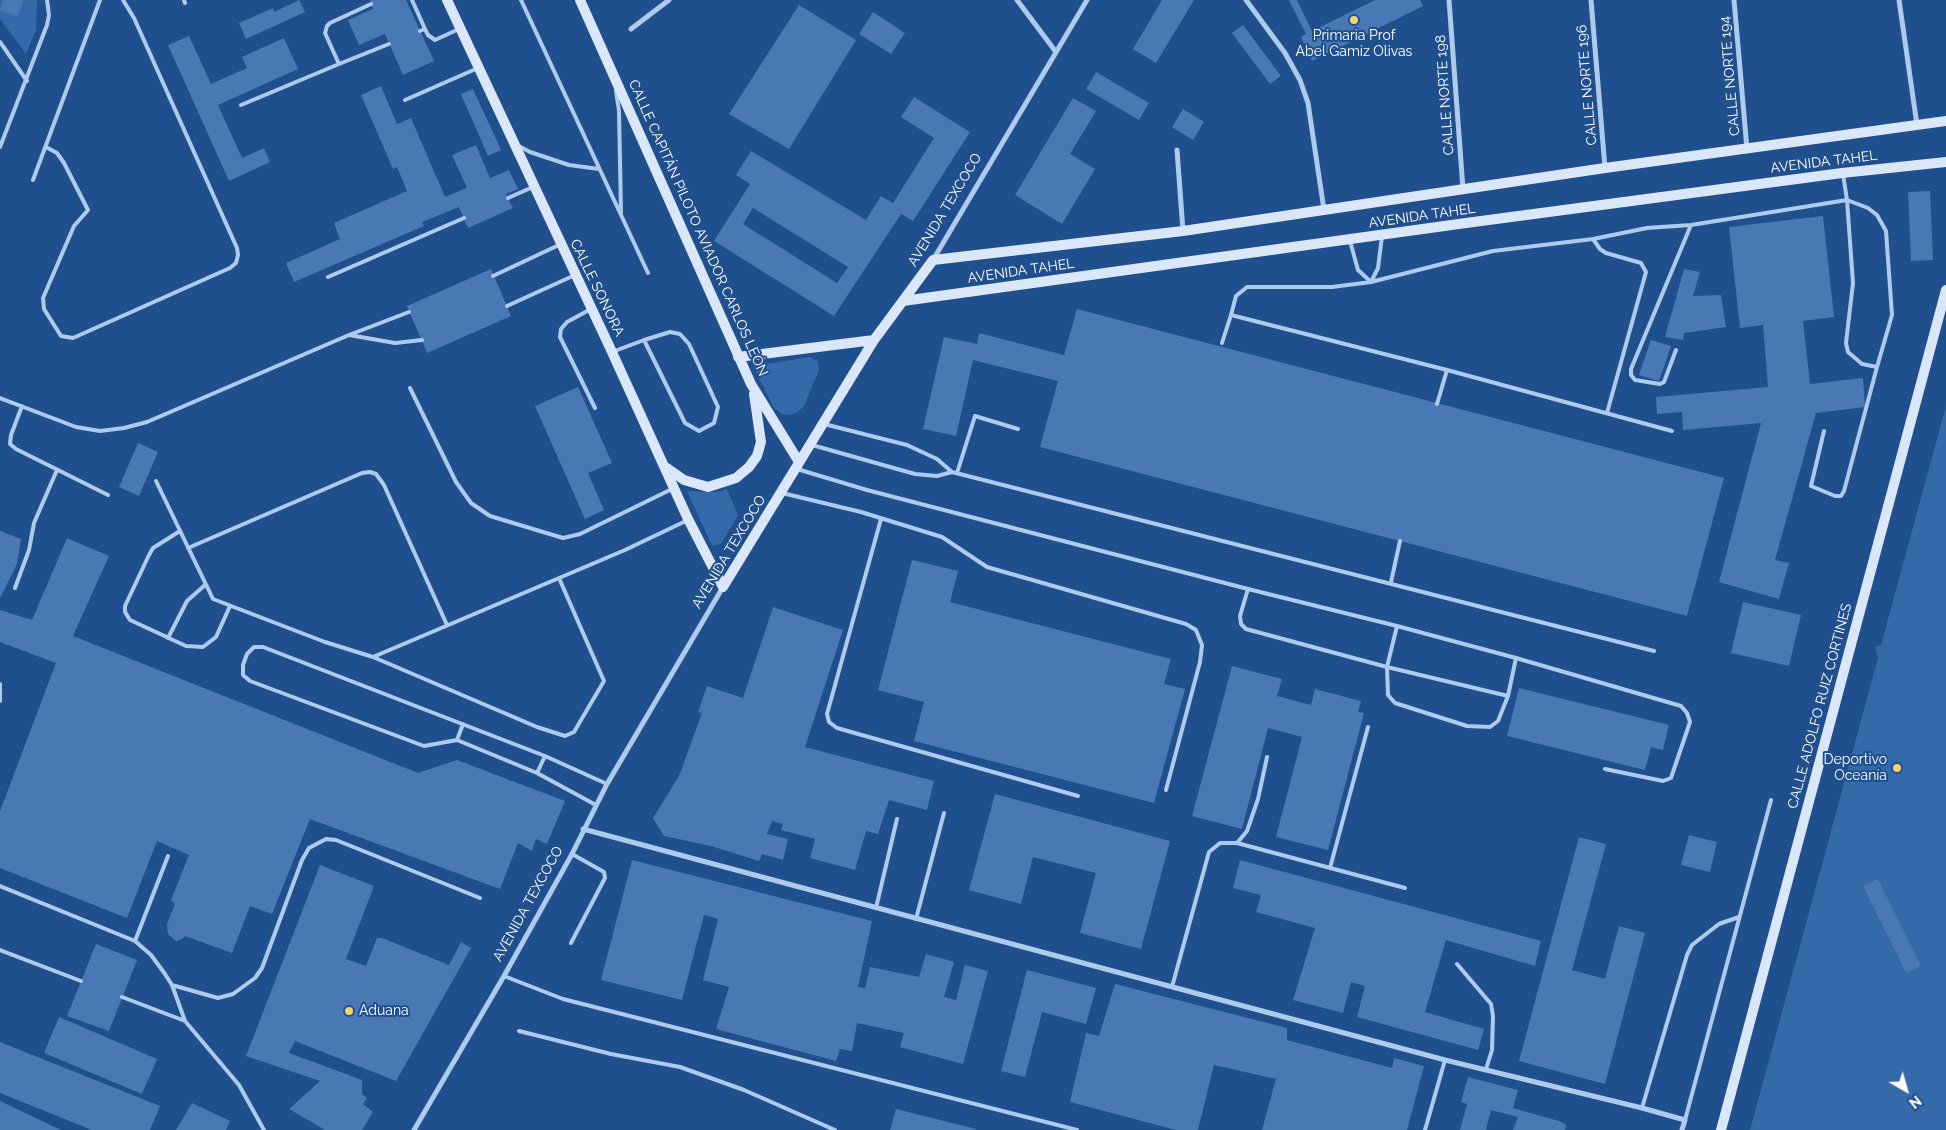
<!DOCTYPE html>
<meta charset="utf-8">
<style>
body{margin:0}
#map{position:relative;width:1946px;height:1130px;overflow:hidden;background:#204f8d;font-family:Raleway,sans-serif}
canvas{display:block}
.north{position:absolute;left:1881px;top:1065px;width:50px;height:50px;-webkit-text-stroke:4px #204f8d;paint-order:stroke;rotate:142deg;font-size:14px;font-weight:700;line-height:20px;text-align:center;color:#fff}
.north::after{content:'';display:block;margin:auto;width:18px;height:22px;background:#fff;clip-path:polygon(50% 0,100% 100%,50% 72%,0 100%)}
</style>
<div id="map">
<canvas width="1946" height="1130"></canvas>
<div class="north">N</div>
</div>
<script>
const g = document.querySelector('canvas').getContext('2d');
g.lineJoin = 'round';
function paint(path, color) { g.fillStyle = color; g.fill(path, 'evenodd'); }
const shape = rows => new Path2D(rows.map(r => 'M' + r).join(''));
function strokePath(path, color, width, dash) { g.strokeStyle = color; g.lineWidth = width; g.lineCap = dash ? 'butt' : 'round'; g.setLineDash(dash || []); g.stroke(path); }
function drawText(font, color, halo, rows, align = 'center') {
  g.font = font + ' Raleway,sans-serif'; g.lineWidth = 4; g.setLineDash([]); g.textBaseline = 'middle'; g.strokeStyle = halo; g.fillStyle = color; for (const [text, x, y, turn = 0] of rows) {
    g.save(); g.translate(x, y); g.rotate((+turn || 0) * Math.PI / 180); g.textAlign = isNaN(turn) ? turn : align; if (halo) g.strokeText(text, 0, 0); g.fillText(text, 0, 0); g.restore();
  }
}
paint(shape([
 [0,0,37,0,36,30,26,54,0,19],
 [810,357,818,361,819,370,804,406,798,412,790,415,782,414,774,408,753,366],
 [1946,406,1946,1130,1750,1130,1878,658,1875,647,1881,645],
 [727,489,738,515,721,544,712,546,687,491,717,492]
]), '#3469aa');
paint(shape([
 [3,0,24,0,17,17,0,10],
 [299,0,305,12,246,39,239,23,273,8,274,12],
 [370,0,406,0,434,61,403,75,385,34,359,45,348,20,373,9],
 [1162,0,1194,0,1156,63,1133,49],
 [1289,0,1297,0,1312,31,1375,0,1420,0,1423,6,1312,61,1301,37,1306,34],
 [799,5,856,40,789,149,729,114],
 [873,12,905,33,891,54,859,34],
 [1243,25,1281,76,1270,84,1232,33],
 [189,36,211,84,247,68,242,57,284,38,298,69,218,105,242,158,264,148,270,162,229,181,168,45],
 [1096,72,1149,103,1139,120,1086,89],
 [381,86,397,124,411,118,445,197,467,188,452,155,476,145,490,178,509,170,518,189,506,194,513,208,468,228,459,207,422,222,424,226,294,282,286,263,340,239,334,223,407,191,397,167,393,169,361,95],
 [473,89,501,150,488,156,461,94],
 [914,97,970,132,913,221,901,214,834,316,714,241,750,184,736,175,751,151,866,220,881,196,893,203,934,138,901,117],
 [753,208,848,267,837,283,743,224],
 [1073,98,1096,111,1070,154,1095,169,1062,224,1015,195],
 [1183,109,1204,122,1193,140,1172,127],
 [1930,191,1933,260,1911,261,1908,192],
 [1823,216,1834,317,1803,321,1810,384,1863,378,1865,407,1816,413,1775,560,1789,563,1779,599,1719,582,1761,423,1683,430,1682,412,1657,414,1656,397,1768,387,1763,325,1740,328,1729,227],
 [491,269,511,316,427,353,407,306],
 [1684,269,1700,272,1693,296,1721,295,1726,327,1684,333,1683,340,1665,337],
 [1077,309,1724,478,1687,616,1040,447,1058,381,973,360,956,436,923,429,944,337,977,344,979,333,1064,355],
 [1651,340,1671,346,1659,381,1639,375],
 [578,387,612,463,588,473,604,510,585,519,535,406],
 [138,443,158,452,139,496,119,487],
 [0,531,21,539,17,564,0,598],
 [67,538,109,556,73,636,418,773,457,760,565,801,547,844,536,839,532,851,518,843,500,889,310,819,272,914,250,906,232,953,185,936,182,939,176,941,168,934,167,924,175,904,171,900,189,855,157,841,127,918,0,868,0,811,56,663,0,642,0,610,32,620],
 [912,560,958,571,950,602,1171,659,1164,684,1185,689,1154,803,914,741,924,702,878,690],
 [1743,602,1801,615,1789,666,1731,653],
 [773,607,843,630,805,747,934,781,927,810,889,800,878,834,866,831,855,870,810,858,815,839,781,830,783,824,772,821,767,834,788,839,783,860,762,854,759,861,711,846,664,836,653,818,679,776,702,713,698,712,707,686,743,698],
 [1232,666,1282,679,1277,696,1311,705,1315,689,1361,701,1358,712,1364,713,1328,850,1276,837,1302,737,1268,728,1242,829,1192,816],
 [1519,688,1669,725,1663,750,1651,747,1645,770,1507,736],
 [995,794,1170,841,1141,949,1080,933,1096,873,1033,857,1021,904,969,890],
 [1689,835,1717,842,1710,872,1681,865],
 [1579,837,1606,844,1572,970,1605,979,1619,926,1645,933,1605,1084,1519,1061],
 [632,860,872,921,858,987,865,988,870,967,919,977,926,954,954,962,944,997,956,1000,965,965,988,971,963,1064,900,1047,904,1033,857,1023,852,1051,840,1049,836,1061,716,1029,729,987,703,980,718,919,704,915,682,1000,601,980],
 [1240,860,1541,941,1535,966,1446,940,1425,1012,1484,1029,1478,1050,1357,1017,1365,986,1351,982,1343,1013,1293,1000,1315,928,1256,912,1261,895,1233,888],
 [320,865,374,886,346,959,366,966,377,938,382,938,449,965,461,942,471,948,396,1081,295,1041,289,1053,362,1080,362,1094,367,1098,363,1104,373,1112,362,1130,325,1130,289,1109,320,1081,246,1056],
 [1878,879,1921,966,1906,973,1863,886],
 [96,944,137,960,109,1031,67,1016],
 [1027,970,1096,988,1086,1024,1042,1012,1025,1077,1001,1071],
 [1115,984,1287,1028,1287,1040,1392,1068,1394,1058,1424,1066,1407,1130,1262,1130,1276,1079,1214,1065,1198,1130,1176,1130,1070,1102,1086,1033,1099,1036],
 [59,1017,157,1059,142,1094,44,1053],
 [0,1042,160,1106,150,1130,92,1130,0,1093],
 [1468,1077,1518,1090,1513,1108,1559,1121,1566,1124,1565,1130,1513,1130,1518,1117,1491,1110,1486,1130,1460,1130,1467,1104,1461,1102],
 [0,1101,61,1130,0,1130],
 [192,1103,230,1121,226,1130,176,1130],
 [896,1109,976,1129,976,1130,890,1130]
]), '#4978b4');
strokePath(shape([
 [184,0,185,3],
 [412,0,425,29],
 [521,0,648,273],
 [371,4,330,23,327,26,325,33,339,64,389,44],
 [420,31,425,29,428,35,435,40,459,29],
 [0,42,27,81],
 [616,91,619,111,621,213],
 [405,100,478,68],
 [241,105,339,64],
 [517,145,530,152,569,165,599,169],
 [0,147,47,25,49,15,47,0],
 [46,147,57,153,64,163,88,210,74,226,43,298,44,309,61,336,73,338,230,268,236,263,238,255,237,248,134,18,123,0],
 [33,180,100,0],
 [508,198,533,187],
 [1593,239,1600,249,1606,253,1641,263,1646,272,1607,413],
 [1350,241,1358,270,1371,282],
 [493,276,561,244],
 [328,277,464,218],
 [1371,282,1378,268,1382,236],
 [507,306,575,275],
 [591,309,567,322,561,329,560,337,595,408],
 [349,335,395,343,422,340],
 [1222,343,1231,315],
 [1676,350,1664,382,1660,384,1635,380,1631,375,1631,369,1691,225],
 [612,352,644,340,670,332,680,334,689,344,718,407,714,423,699,431,685,423,644,340],
 [410,388,456,482,471,503,490,516,563,538,580,534,672,489],
 [0,398,76,427,100,431,124,428,147,422,349,335,409,312],
 [1437,404,1447,370],
 [22,406,11,435,10,444,16,449,108,495],
 [824,424,907,445,937,459,952,472,1654,651],
 [1672,431,1447,370,1231,315,1236,296,1247,287,1332,287,1371,282,1493,251,1593,239,1647,228,1691,225,1847,200,1868,208,1877,215,1886,231,1892,315,1877,367,1862,364,1848,352,1846,343,1853,283,1847,200,1843,174],
 [1824,431,1811,486,1835,496,1841,496,1844,491,1877,367],
 [812,445,915,474,937,476,952,472],
 [797,469,867,490,1248,589,1397,626,1516,658,1508,696,1498,721,1490,727,1467,726,1395,703,1388,695,1387,667,1397,626],
 [957,473,975,416,1018,429],
 [156,481,213,599,325,642,373,657,625,550,688,520],
 [782,493,861,512,942,537,987,567,1186,624,1196,630,1202,645,1200,662,1166,790],
 [881,519,827,714,829,722,837,728,1078,796],
 [180,531,153,548,149,555,125,606,125,612,130,620,186,646,203,647,216,637,230,606],
 [188,548,362,473,370,472,376,474,384,485,447,625],
 [1391,582,1400,541],
 [15,588,29,550,34,523,57,470],
 [1248,589,1240,616,1241,624,1246,629,1387,667,1508,696],
 [168,638,187,601,205,585],
 [373,657,537,727,565,736,574,732,604,681,559,578],
 [1516,658,1681,706,1687,713,1690,722,1671,778,1663,781,1605,769],
 [0,684,0,701],
 [457,740,463,724],
 [537,773,545,756],
 [596,805,537,773,457,740,424,746,250,681,243,675,243,665,247,654,254,647,263,647,545,756,607,784],
 [1237,843,1405,888],
 [1330,868,1368,727],
 [0,886,135,941,151,955,165,974,172,985,185,1021],
 [876,908,897,819],
 [916,919,944,813],
 [135,941,168,856],
 [571,943,605,878,604,872,572,854],
 [0,950,81,981],
 [1457,964,1491,1004,1493,1016,1492,1050,1486,1069],
 [504,976,563,999,1077,1130],
 [172,985,218,998,233,994,255,978,262,968,302,860,309,848,326,839,336,840,480,898],
 [1172,987,1209,852,1220,843,1237,843,1247,831,1258,799,1267,757],
 [122,997,185,1021,239,1085,264,1130],
 [519,1031,611,1054,680,1067,744,1090,835,1130],
 [1642,1108,1687,955,1692,945,1719,924,1739,917],
 [1685,1120,1771,800],
 [1425,1130,1445,1060]
]), '#aecaec', 4);
strokePath(shape([
 [1017,0,1056,52],
 [1246,0,1285,53,1300,80,1308,103,1324,210],
 [1449,0,1463,189],
 [1591,0,1605,168],
 [1734,0,1747,149],
 [1899,0,1917,125],
 [631,29,669,0],
 [1177,150,1183,231],
 [933,260,1087,0],
 [583,829,1445,1060,1642,1108,1685,1120,1682,1130],
 [414,1130,504,976,572,854,607,784,723,587]
]), '#aecaec', 5);
strokePath(shape([
 [447,0,612,352,688,519,723,587,874,340,933,260,1183,231,1605,168,1946,121],
 [580,0,751,384,799,462],
 [903,301,1466,223,1842,173,1946,162],
 [738,357,874,340],
 [664,466,684,480,708,487,736,478,749,467,757,456,761,442,754,394],
 [1721,1130,1946,290]
]), '#dae7f9', 10);
for (const [x, y, r, color] of [
 [1354,20,5,"#f9d26f"],
 [1897,768,5,"#f9d26f"],
 [349,1011,5,"#f9d26f"]
]) { const dot = new Path2D(); dot.arc(x, y, r, 0, 2 * Math.PI); g.fillStyle = color; g.fill(dot); strokePath(dot, '#204f8d', 2); }
drawText('14px', '#fff', '#204f8d', [
 ["Primaria Prof",1354,36],
 ["Abel Gamiz Olivas",1354,52],
 ["Deportivo",1887,760,"right"],
 ["Oceanía",1887,776,"right"],
 ["Aduana",359,1011,"left"]
]);
drawText('14px', '#fff', '#204f8d', [
 ["CALLE NORTE 194",1730,76,-95],
 ["CALLE NORTE 196",1587,85,-95],
 ["CALLE NORTE 198",1445,95,-94],
 ["AVENIDA TAHEL",1824,162,-7],
 ["AVENIDA TEXCOCO",945,210,-59],
 ["AVENIDA TAHEL",1422,216,-8],
 ["CALLE CAPITÁN PILOTO AVIADOR CARLOS LEÓN",698,228,66],
 ["AVENIDA TAHEL",1021,271,-8],
 ["CALLE SONORA",597,288,64],
 ["AVENIDA TEXCOCO",729,552,-59],
 ["CALLE ADOLFO RUIZ CORTINES",1820,706,-75],
 ["AVENIDA TEXCOCO",528,904,-61]
]);
</script>
